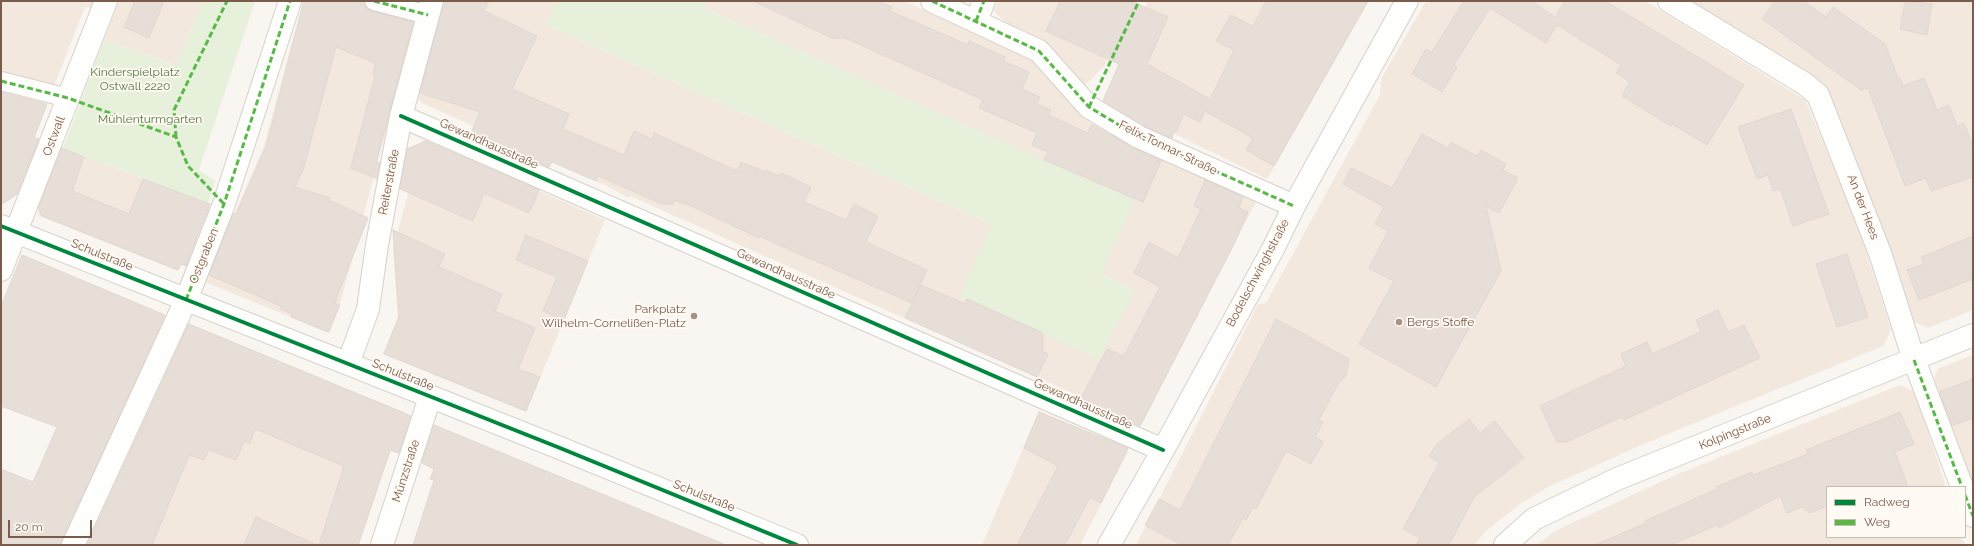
<!DOCTYPE html>
<meta charset="utf-8">
<style>
body{margin:0}
#map{position:relative;width:1974px;height:546px;overflow:hidden;background:#f9f5f0;font-family:Raleway,sans-serif}
canvas{display:block}
.frame{position:absolute;inset:0;border:2px solid #7a5c4d;pointer-events:none}
.legend{position:absolute;left:1826px;top:486px;width:140px;height:52px;box-sizing:border-box;background:#fffaf3;border:1px solid #cabbb1;margin:0;padding:5px 7px;list-style:none;font-size:12px;color:#7a5c4d}
.legend li{display:flex;align-items:center;gap:8px;height:20px}
.legend b{width:20px;border:1px solid #cabbb1}
.scale{position:absolute;left:8px;top:520px;width:84px;height:18px;box-sizing:border-box;border:2px solid #7a5c4d;border-top:0;padding-left:5px;font-size:12px;line-height:14px;white-space:nowrap;color:#7a5c4d;-webkit-text-stroke:3px #fffaf3;paint-order:stroke}
</style>
<div id="map">
<canvas width="1974" height="546"></canvas>
<div class="frame"></div>
<ul class="legend">
<li><b style="height:5px;background:#00873e"></b>Radweg</li>
<li><b style="height:5px;background:#58b947"></b>Weg</li>
</ul>
<div class="scale">20 m</div>
</div>
<script>
const g = document.querySelector('canvas').getContext('2d');
g.lineJoin = 'round';
function paint(path, color) { g.fillStyle = color; g.fill(path, 'evenodd'); }
const shape = rows => new Path2D(rows.map(r => 'M' + r).join(''));
function strokePath(path, color, width, dash) { g.strokeStyle = color; g.lineWidth = width; g.lineCap = dash ? 'butt' : 'round'; g.setLineDash(dash || []); g.stroke(path); }
function drawText(font, color, halo, rows, align = 'center') {
  g.font = font + ' Raleway,sans-serif'; g.lineWidth = 3.5; g.setLineDash([]); g.textBaseline = 'middle'; g.strokeStyle = halo; g.fillStyle = color; for (const [text, x, y, turn = 0] of rows) {
    g.save(); g.translate(x, y); g.rotate((+turn || 0) * Math.PI / 180); g.textAlign = isNaN(turn) ? turn : align; if (halo) g.strokeText(text, 0, 0); g.fillText(text, 0, 0); g.restore();
  }
}
paint(shape([
 [1,1,98,1,95,9,85,7,54,86,1,74],
 [119,1,203,1,176,65,104,40],
 [303,1,349,1,416,18,340,304,330,333,205,282,264,146],
 [444,1,556,1,546,25,991,224,1031,327,1099,359,1134,289,1101,274,1133,200,704,8,707,1,904,1,1031,58,1094,126,1258,198,1142,424,630,196,628,198,609,187,422,103,415,95],
 [998,1,1135,1,1104,67,1085,85,1042,39,1007,24,994,11],
 [1148,1,1369,1,1267,179,1103,99],
 [1426,1,1645,1,1805,100,1856,220,1891,330,1883,346,1653,440,1548,487,1520,504,1486,531,1474,545,1136,545,1258,304,1266,303,1380,95,1381,79],
 [1689,1,1973,1,1973,310,1928,328,1912,321,1875,208,1824,84],
 [423,140,605,220,526,412,383,354,398,317,393,249],
 [63,148,208,203,178,271,37,215],
 [188,324,404,412,359,545,90,545],
 [1973,355,1973,514,1931,385,1939,368],
 [1900,385,1915,392,1946,487,1827,487,1827,537,1962,537,1965,545,1537,545,1555,531,1671,477],
 [1039,411,1128,452,1080,545,982,545]
]), '#f2e8de');
paint(shape([
 [203,1,255,1,199,170,215,181,208,203,63,148,104,40,176,65],
 [556,1,707,1,704,8,1134,200,1101,274,1135,289,1099,359,960,296,991,224,546,25]
]), '#e7f0db');
const building = shape([
 [135,1,164,1,149,38,124,27,135,1],
 [304,1,364,1,366,8,371,11,413,22,376,163,380,162,377,179,351,168,375,76,373,75,375,63,336,47,303,170,295,187,330,198,329,200,368,218,338,294,335,303,340,305,328,332,291,317,292,314,280,309,281,306,209,275,234,213,236,214,266,147,304,1],
 [444,1,489,1,484,11,537,36,512,89,569,114,563,129,624,155,634,131,652,139,654,133,737,171,741,162,765,172,766,170,779,176,781,173,811,187,804,202,846,220,854,204,878,216,866,242,927,270,912,303,921,285,965,304,967,299,1043,333,1043,352,1048,354,1037,377,905,318,912,303,790,250,760,236,759,238,687,204,686,205,674,200,673,204,662,204,598,176,596,181,552,162,549,167,471,133,480,112,420,93,444,1],
 [753,1,878,1,892,7,890,11,968,45,969,41,1005,57,1003,61,1029,72,1022,89,1040,97,1037,104,1051,110,1048,115,1088,133,1092,124,1133,148,1161,161,1143,202,1044,160,1048,152,1032,145,1037,133,979,108,983,100,845,38,832,38,753,1],
 [1060,1,1131,1,1168,17,1147,64,1210,99,1234,50,1216,41,1231,15,1253,26,1266,1,1368,1,1274,166,1246,150,1253,138,1205,111,1200,122,1184,114,1176,132,1174,131,1172,138,1145,126,1103,101,1119,64,1046,31,1060,1],
 [1464,1,1531,1,1555,17,1565,1,1605,1,1744,85,1707,145,1672,124,1671,126,1622,96,1630,82,1616,73,1621,65,1557,25,1546,43,1490,8,1454,65,1457,67,1442,92,1412,74,1426,49,1432,52,1464,1],
 [1775,1,1803,1,1826,17,1833,7,1885,44,1898,78,1900,78,1903,86,1924,78,1937,110,1949,105,1957,126,1964,123,1973,147,1973,177,1931,191,1926,178,1905,186,1868,88,1861,90,1762,19,1775,1],
 [1905,1,1932,4,1927,35,1900,29,1905,1],
 [1,92,47,104,34,138,39,139,17,194,1,205,1,92],
 [1791,109,1829,214,1793,226,1780,188,1773,191,1768,175,1757,179,1738,127,1791,109],
 [1422,134,1448,148,1451,142,1477,156,1481,150,1506,164,1503,170,1518,178,1499,213,1486,206,1501,271,1436,387,1359,344,1394,281,1369,268,1388,231,1375,224,1384,207,1343,184,1351,168,1392,188,1422,134],
 [426,141,539,190,529,213,484,193,473,221,400,189,407,149,426,141],
 [62,148,84,157,72,191,129,214,143,179,210,204,186,266,181,264,178,270,42,216,38,208,62,148],
 [1205,180,1243,197,1239,208,1248,212,1234,244,1140,426,1080,400,1107,349,1124,356,1160,287,1134,273,1149,242,1178,258,1201,209,1194,206,1205,180],
 [393,230,445,254,439,267,502,294,495,311,535,328,518,369,540,377,526,411,384,354,399,317,393,230],
 [526,235,588,261,564,320,543,311,557,277,516,260,526,235],
 [1973,236,1973,279,1919,300,1907,270,1924,264,1921,257,1973,236],
 [1847,254,1868,317,1837,327,1816,264,1847,254],
 [22,255,165,315,61,545,1,545,1,469,33,482,57,427,1,406,1,306,22,255],
 [1718,310,1728,332,1744,325,1760,358,1624,420,1622,417,1566,442,1557,442,1540,406,1626,366,1621,354,1647,342,1652,354,1701,332,1696,320,1718,310],
 [1276,319,1349,359,1346,376,1339,382,1319,420,1323,422,1315,437,1323,442,1311,464,1286,451,1256,509,1253,507,1246,520,1243,518,1228,545,1182,545,1145,525,1159,499,1180,510,1276,319],
 [189,324,411,416,399,453,390,450,358,545,319,545,344,466,255,429,250,443,244,442,236,460,209,450,204,460,189,455,152,545,87,545,189,324],
 [1973,379,1973,418,1952,426,1939,392,1973,379],
 [1039,412,1128,448,1101,503,1090,497,1065,545,1017,545,1058,466,1024,448,1039,412],
 [1900,412,1914,444,1895,452,1908,487,1827,487,1827,506,1810,513,1802,507,1787,513,1780,496,1719,528,1717,525,1671,545,1595,545,1646,523,1645,521,1717,489,1716,487,1752,472,1753,475,1808,454,1806,450,1900,412],
 [1469,419,1480,433,1495,421,1524,458,1474,497,1449,545,1416,545,1420,538,1403,529,1439,463,1429,456,1438,443,1469,419],
 [434,425,724,544,724,545,413,545,434,480,430,479,434,469,422,463,434,425],
 [256,517,317,545,244,545,256,517]
]);
paint(building, '#e6ded7');
strokePath(building, '#e2d8d2', 1);
const pedestrian = shape([
 [374,1,428,15],
 [1,81,68,98]
]);
const minor = shape([
 [932,1,1039,51,1089,107,1139,137,1294,206],
 [1669,1,1805,84,1818,95,1880,253,1914,360,1962,487],
 [976,21,984,1],
 [401,116,1163,450],
 [1,226,560,448,797,545],
 [1,270,106,1],
 [348,364,368,309,377,245,401,116,432,1],
 [1965,495,1973,516],
 [73,545,186,300,224,204,290,1],
 [382,545,430,397],
 [1109,545,1163,450,1273,249,1294,206,1407,1],
 [1505,545,1534,519,1617,479,1973,335]
]);
strokePath(pedestrian, '#d7d1cb', 20);
strokePath(minor, '#d7d1cb', 24);
strokePath(pedestrian, '#fefefd', 18);
strokePath(minor, '#fefefd', 22);
strokePath(shape([
 [374,1,428,15],
 [932,1,1039,51,1089,107,1139,137,1294,206],
 [976,21,984,1],
 [1,81,68,98,176,137,188,166,224,204],
 [1089,107,1139,1],
 [176,137,174,110,227,1],
 [186,300,224,204,290,1],
 [1914,360,1962,487],
 [1965,495,1973,516]
]), '#58b947', 3, [6, 3]);
strokePath(shape([
 [401,116,1163,450],
 [1,226,560,448,797,545]
]), '#00873e', 4);
for (const [x, y, r, color] of [
 [694,316,4,"#a69286"],
 [1399,322,4,"#a69286"]
]) { const dot = new Path2D(); dot.arc(x, y, r, 0, 2 * Math.PI); g.fillStyle = color; g.fill(dot); strokePath(dot, '#fffaf3', 1.5); }
drawText('12px', '#537a41', '#fffaf3', [
 ["Kinderspielplatz",135,72],
 ["Ostwall 2220",135,86],
 ["Mühlenturmgarten",150,119]
]);
drawText('12px', '#7a5c4d', '#fffaf3', [
 ["Ostwall",54,136,-69],
 ["Gewandhausstraße",489,144,24],
 ["Felix-Tonnar-Straße",1168,148,26],
 ["Reiterstraße",389,182,-79],
 ["An der Hees",1863,207,69],
 ["Schulstraße",102,255,22],
 ["Ostgraben",204,256,-68],
 ["Bodelschwinghstraße",1258,273,-62],
 ["Gewandhausstraße",786,274,24],
 ["Schulstraße",403,375,22],
 ["Gewandhausstraße",1083,404,24],
 ["Kolpingstraße",1735,432,-22],
 ["Münzstraße",406,471,-72],
 ["Schulstraße",704,496,22]
]);
drawText('12px', '#7a5c4d', '#fffaf3', [
 ["Parkplatz",686,309],
 ["Wilhelm-Cornelißen-Platz",686,323],
 ["Bergs Stoffe",1407,322,"left"]
], 'right');
</script>
